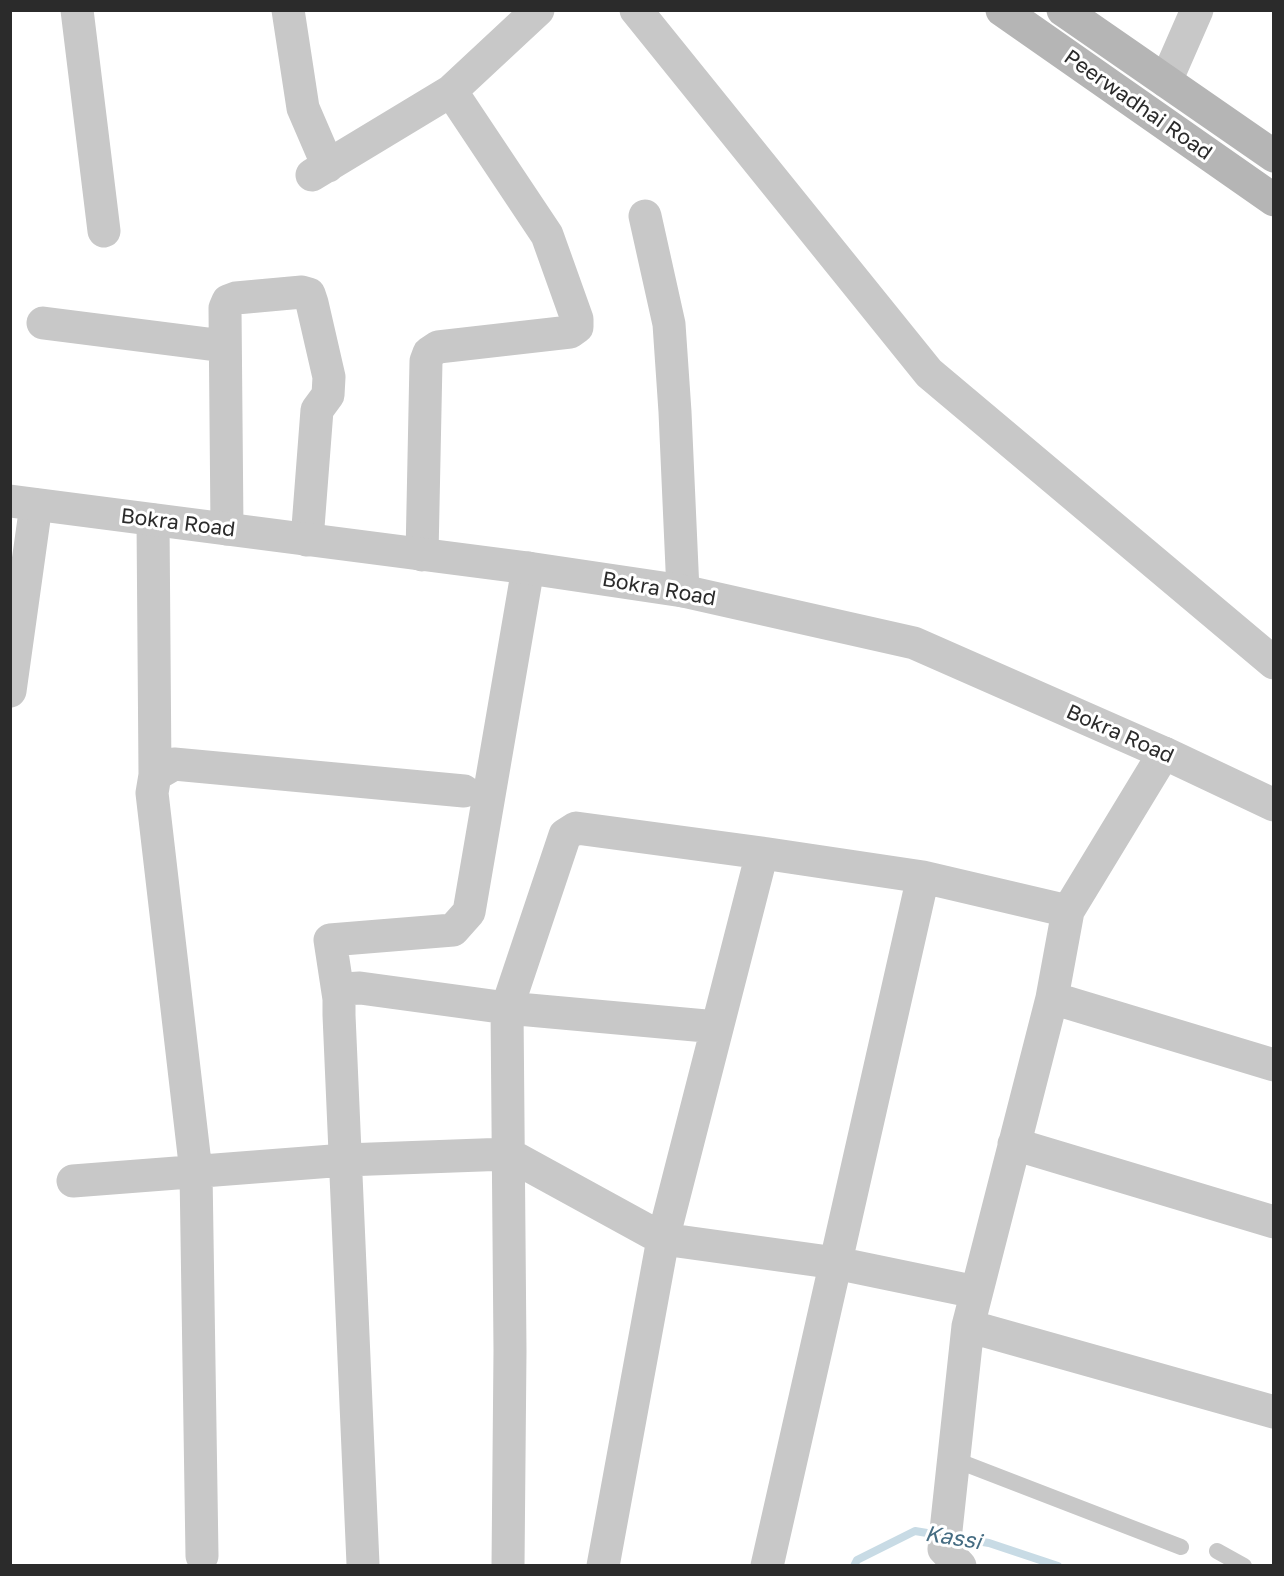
<!DOCTYPE html>
<style>
body{margin:0}
#map{position:relative;width:1284px;height:1576px;overflow:hidden;background:#fff;font-family:"Golos Text",sans-serif}
canvas{display:block}
.frame{position:absolute;inset:0;border:12px solid #2b2b2b;pointer-events:none}
</style>
<div id="map">
<canvas width="1284" height="1576"></canvas>
<div class="frame"></div>
</div>
<script>
const g = document.querySelector('canvas').getContext('2d');
g.lineJoin = 'round';
const shape = rows => new Path2D(rows.map(r => 'M' + r).join(''));
function strokePath(path, color, width, dash) { g.strokeStyle = color; g.lineWidth = width; g.lineCap = dash ? 'butt' : 'round'; g.setLineDash(dash || []); g.stroke(path); }
function drawText(font, color, halo, rows, align = 'center') {
  g.font = font + ' "Golos Text",sans-serif'; g.lineWidth = 6; g.setLineDash([]); g.textBaseline = 'middle'; g.strokeStyle = halo; g.fillStyle = color; for (const [text, x, y, turn = 0] of rows) {
    g.save(); g.translate(x, y); g.rotate((+turn || 0) * Math.PI / 180); g.textAlign = isNaN(turn) ? turn : align; if (halo) g.strokeText(text, 0, 0); g.fillText(text, 0, 0); g.restore();
  }
}
strokePath(shape([
 [952,1537,989,1543,1058,1566],
 [854,1566,857,1560,915,1531,939,1535]
]), '#c8dbe5', 8);
strokePath(shape([
 [953,1459,1181,1547],
 [1217,1551,1244,1566]
]), '#c8c8c8', 16);
strokePath(shape([
 [77,10,104,231],
 [288,10,303,108,328,166],
 [636,10,929,373,1274,663],
 [1166,81,1197,10],
 [312,175,451,91,538,10],
 [645,216,669,324,675,412,683,591],
 [43,323,224,346],
 [153,520,155,775,152,793,196,1172,202,1556],
 [227,529,225,308,228,301,236,298,302,292,309,294,312,303,329,377,328,395,317,410,307,540],
 [422,555,426,361,429,353,438,347,570,332,577,327,577,319,547,235,451,91],
 [10,691,36,505],
 [155,775,174,764,464,791],
 [1052,998,1274,1065],
 [339,999,330,940,453,930,469,912,528,568],
 [1014,1144,1274,1222],
 [73,1181,345,1160,508,1154,663,1239,836,1263,976,1292],
 [968,1326,1274,1412],
 [363,1564,339,1015,339,999,344,989,360,988,507,1008,717,1027],
 [508,1566,510,1351,507,1008,565,835,576,828,762,853,923,877,1068,911],
 [603,1566,663,1239,762,853],
 [767,1566,923,877],
 [960,1566,944,1549,968,1326,1052,998,1068,911,1164,753]
]), '#c8c8c8', 33);
strokePath(shape([
 [10,501,528,568,683,591,914,643,1164,753,1274,805]
]), '#c8c8c8', 33);
strokePath(shape([
 [1002,10,1274,200],
 [1063,10,1274,156]
]), '#b5b5b5', 33);
drawText('21px', '#2b2b2b', '#fff', [
 ["Peerwadhai Road",1138,105,35],
 ["Bokra Road",178,523,7],
 ["Bokra Road",659,589,10],
 ["Bokra Road",1120,734,24]
]);
drawText('italic 22px', '#456c82', '#fff', [
 ["Kassi",953,1538,9]
]);
</script>
